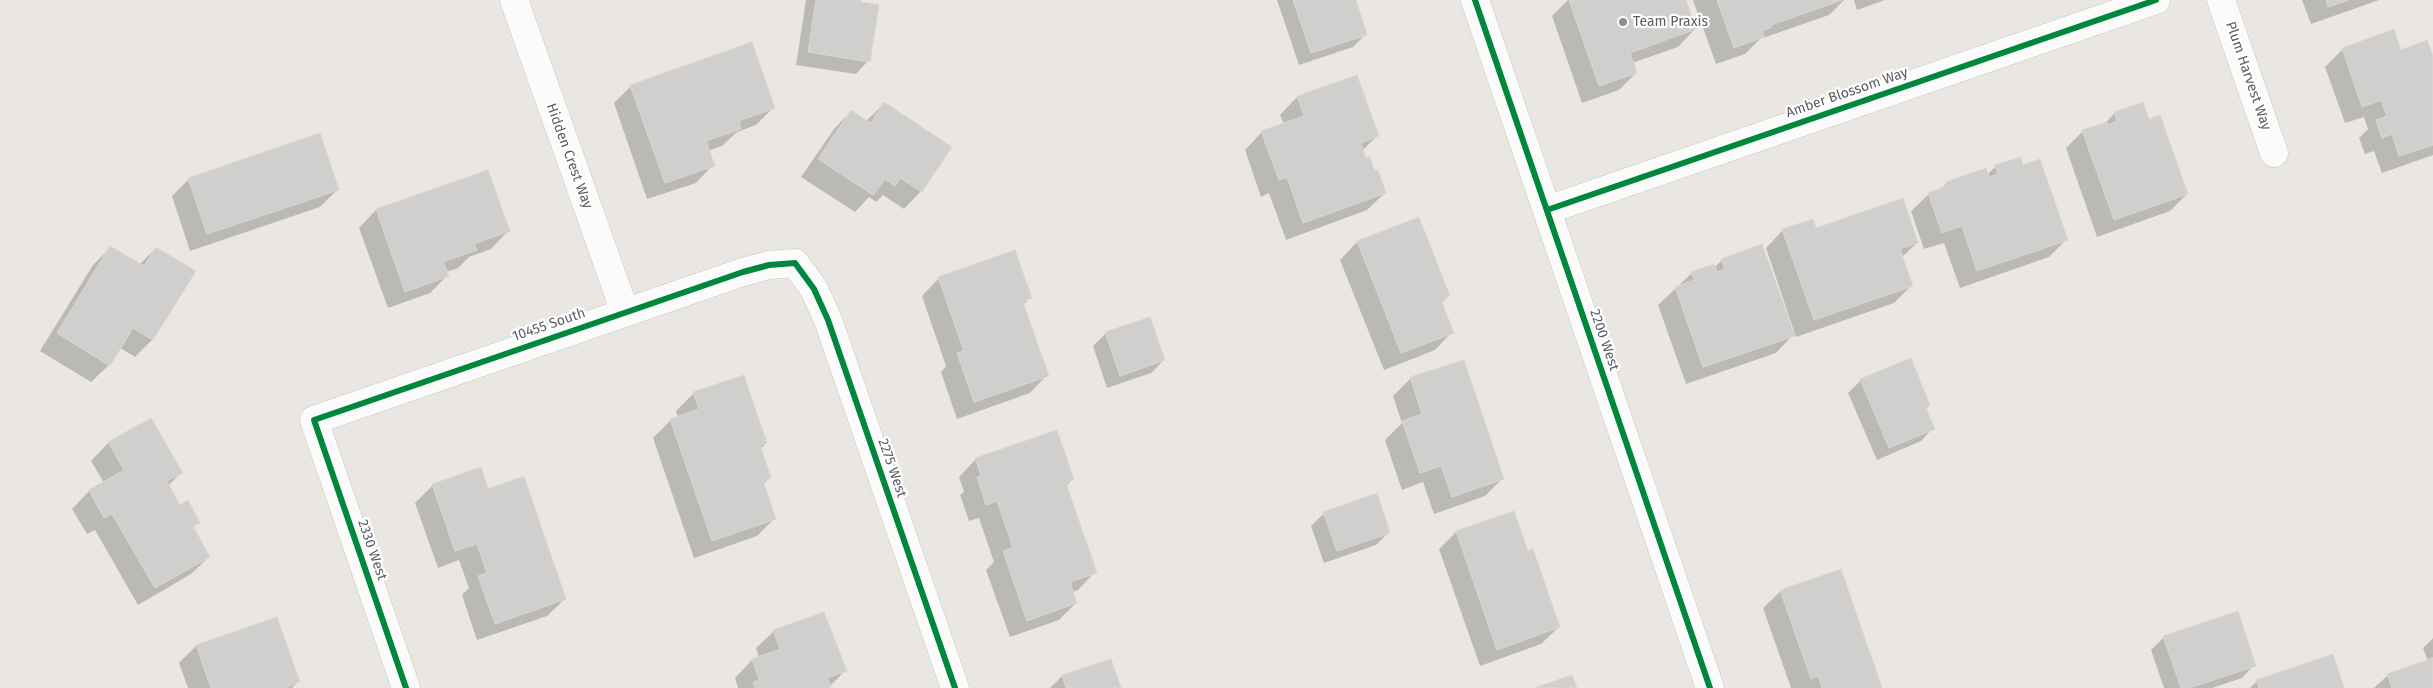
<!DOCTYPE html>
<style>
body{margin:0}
canvas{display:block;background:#eae7e3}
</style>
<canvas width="2433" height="688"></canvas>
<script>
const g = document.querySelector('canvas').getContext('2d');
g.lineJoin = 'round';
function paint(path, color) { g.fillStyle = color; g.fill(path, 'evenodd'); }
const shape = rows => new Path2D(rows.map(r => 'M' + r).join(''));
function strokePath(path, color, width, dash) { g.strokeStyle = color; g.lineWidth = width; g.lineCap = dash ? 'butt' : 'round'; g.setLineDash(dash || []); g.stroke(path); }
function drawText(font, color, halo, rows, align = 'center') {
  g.font = font + ' "Fira Sans",sans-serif'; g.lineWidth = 4.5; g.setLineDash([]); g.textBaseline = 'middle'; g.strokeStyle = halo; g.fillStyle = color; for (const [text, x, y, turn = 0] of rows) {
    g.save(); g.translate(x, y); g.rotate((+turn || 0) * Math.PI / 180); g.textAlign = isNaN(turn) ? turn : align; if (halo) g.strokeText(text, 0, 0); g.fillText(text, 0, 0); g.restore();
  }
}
paint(shape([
 [806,0,860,0,868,61,856,74,796,65],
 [1277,0,1354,0,1366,34,1353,47,1299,65],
 [1568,0,1685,0,1695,29,1678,47,1632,63,1636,73,1619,90,1582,103,1552,16],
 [1693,0,1844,0,1829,15,1760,39,1745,54,1716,64],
 [1854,0,1885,0,1857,10],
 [2302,0,2379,0,2311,24],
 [2343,49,2401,51,2433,60,2433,155,2382,173,2374,151,2365,154,2359,138,2368,129,2364,117,2345,123,2325,67],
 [1356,76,1377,136,1362,151,1385,193,1367,210,1286,240,1269,193,1261,197,1245,150,1262,132,1284,124,1280,115,1297,97],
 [631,86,774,107,756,125,737,132,722,146,708,151,713,165,696,183,647,199,614,103],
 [884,104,921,191,904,209,883,195,876,202,869,197,855,212,801,177,834,129,851,111,866,121],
 [2115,113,2148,121,2187,194,2170,211,2097,237,2066,148,2083,131,2104,124],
 [1996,166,2023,166,2066,240,2049,257,1960,288,1944,243,1924,249,1911,211,1929,194,1940,190,1947,183,1987,175],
 [487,171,508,231,491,249,469,257,458,268,446,272,447,276,430,293,388,308,359,228,376,210],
 [189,179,338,189,320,207,190,251,172,196],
 [1418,218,1449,296,1441,303,1452,332,1435,350,1384,370,1340,260,1357,242],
 [1815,229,1917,243,1902,257,1911,286,1894,303,1796,337,1766,248,1783,230],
 [111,247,139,265,156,248,194,271,152,340,135,357,120,348,109,365,91,382,40,351,93,265],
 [1722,260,1793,335,1776,353,1686,384,1658,305,1692,273,1714,268],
 [939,278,1030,298,1023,305,1047,375,1030,393,957,419,941,372,946,366,922,296],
 [1106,333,1164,360,1151,373,1107,388,1093,346],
 [1411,378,1502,479,1485,496,1434,514,1423,482,1402,490,1385,440,1402,423,1393,396],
 [1861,380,1925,409,1933,428,1921,441,1877,460,1848,393],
 [694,393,766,443,760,449,769,478,763,485,774,519,757,536,694,558,653,438,670,421,678,418,676,411],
 [151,419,181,473,168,486,180,506,198,522,193,528,209,557,191,574,138,605,95,530,87,534,72,509,89,491,104,483,91,461,108,443],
 [976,459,1072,480,1066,486,1095,572,1078,590,1072,592,1076,603,1059,620,1010,637,986,570,994,562,979,518,969,521,960,495,964,492,959,477],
 [433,485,487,490,565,599,547,616,477,640,462,595,469,588,459,560,438,568,415,503],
 [1324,513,1389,532,1376,545,1324,563,1311,526],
 [1456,532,1527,552,1559,627,1541,644,1480,666,1439,549],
 [1781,591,1880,688,1791,688,1763,608],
 [774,631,845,671,828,688,738,688,735,678,752,660,759,657,756,648],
 [2164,637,2254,665,2242,678,2212,688,2164,688,2151,650],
 [2433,638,2433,688,2374,688,2388,675,2428,661,2423,648],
 [196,646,298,682,292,688,188,688,179,663],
 [1062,676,1119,688,1050,688],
 [2257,681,2343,688,2250,688]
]), '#0003');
const building = shape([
 [816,0,861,0,861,2,879,5,870,62,808,52,816,0],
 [1293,0,1356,0,1367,35,1311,53,1293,0],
 [1569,0,1686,0,1696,29,1630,53,1637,73,1599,86,1569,0],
 [1717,0,1842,0,1771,25,1772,27,1762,31,1764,37,1734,48,1717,0],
 [2326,0,2349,0,2328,7,2326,0],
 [2394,29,2401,50,2427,40,2433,56,2433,145,2399,156,2392,134,2382,138,2376,120,2387,116,2381,100,2362,107,2342,48,2394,29],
 [752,42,775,108,739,121,741,129,706,141,715,166,665,183,630,85,752,42],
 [1357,75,1379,136,1361,143,1366,158,1369,156,1375,171,1378,170,1386,193,1303,223,1287,177,1279,180,1261,131,1304,116,1297,96,1357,75],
 [884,102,952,147,922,192,900,178,895,186,885,179,873,195,818,159,851,110,871,123,884,102],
 [2143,102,2149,119,2160,115,2188,194,2114,220,2082,130,2107,122,2108,125,2117,121,2114,112,2143,102],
 [320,133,339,190,207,234,188,178,320,133],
 [2021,157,2023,165,2040,159,2068,240,1977,271,1962,226,1942,233,1928,193,1947,186,1946,182,1986,168,1989,177,1998,174,1995,165,2021,157],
 [488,170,510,231,474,244,477,250,443,262,449,276,405,292,376,209,488,170],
 [1903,198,1918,243,1900,249,1913,286,1814,320,1782,229,1813,219,1816,228,1903,198],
 [1419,217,1450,296,1441,300,1454,333,1401,353,1357,241,1419,217],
 [1762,244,1795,336,1703,367,1675,287,1694,280,1691,272,1714,264,1717,272,1725,269,1721,259,1762,244],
 [110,246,144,266,156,247,196,271,153,340,133,328,110,366,57,333,110,246],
 [1015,250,1032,298,1023,302,1049,376,974,402,957,353,964,351,938,277,1015,250],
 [1150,317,1165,360,1120,376,1105,332,1150,317],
 [1911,358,1930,405,1926,408,1935,429,1889,448,1860,379,1911,358],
 [1464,360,1504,479,1452,497,1441,466,1420,473,1402,421,1422,414,1410,377,1464,360],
 [744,375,767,443,760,445,771,478,763,481,776,519,712,541,670,419,699,409,693,392,744,375],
 [151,418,183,473,167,481,180,505,188,500,200,523,193,526,210,557,155,588,112,514,104,518,89,490,124,470,108,442,151,418],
 [1057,430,1074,480,1066,483,1097,573,1070,582,1077,603,1027,621,1003,551,1013,548,997,501,986,505,977,477,981,475,975,458,1057,430],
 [481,467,488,489,524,476,566,599,495,624,478,576,487,573,477,544,455,551,432,484,481,467],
 [1377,493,1390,533,1337,551,1323,512,1377,493],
 [1514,511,1528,551,1533,549,1560,627,1497,650,1456,531,1514,511],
 [1841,569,1882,688,1822,688,1818,676,1811,679,1780,590,1841,569],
 [2238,611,2256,666,2189,688,2181,688,2163,636,2238,611],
 [824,612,847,671,827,678,831,687,827,688,755,688,753,682,759,680,752,659,780,649,773,630,824,612],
 [277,617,300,682,284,688,211,688,196,645,277,617],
 [2333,654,2344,688,2259,688,2256,680,2333,654],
 [2433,658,2433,688,2392,688,2387,674,2433,658],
 [1111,659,1121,688,1066,688,1062,675,1111,659],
 [1572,675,1577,688,1534,688,1572,675]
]);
paint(building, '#d1cfcd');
strokePath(building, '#dad6d2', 1);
const minor = shape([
 [514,0,625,312],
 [1475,0,1710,688],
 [2221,0,2274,153],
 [1547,210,2156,0],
 [406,688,314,420,743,272,769,265,795,263,814,289,828,320,955,688]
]);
strokePath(minor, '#c5c5c4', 29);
strokePath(minor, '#fcfbfb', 28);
strokePath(shape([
 [1475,0,1710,688],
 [1547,210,2156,0],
 [406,688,314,420,743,272,769,265,795,263,814,289,828,320,955,688]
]), '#00873e', 6);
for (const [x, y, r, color] of [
 [1623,22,5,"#8c8e8f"]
]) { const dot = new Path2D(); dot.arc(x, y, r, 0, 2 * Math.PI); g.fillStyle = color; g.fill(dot); strokePath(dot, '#fff', 2); }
drawText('14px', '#595e62', '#fff', [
 ["Team Praxis",1633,22]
], 'left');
drawText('14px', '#595e62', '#fff', [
 ["Plum Harvest Way",2248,76,71],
 ["Amber Blossom Way",1847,93,-19],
 ["Hidden Crest Way",569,156,70],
 ["10455 South",549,325,-19],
 ["2200 West",1604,340,71],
 ["2275 West",892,468,71],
 ["2330 West",372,550,71]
]);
</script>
